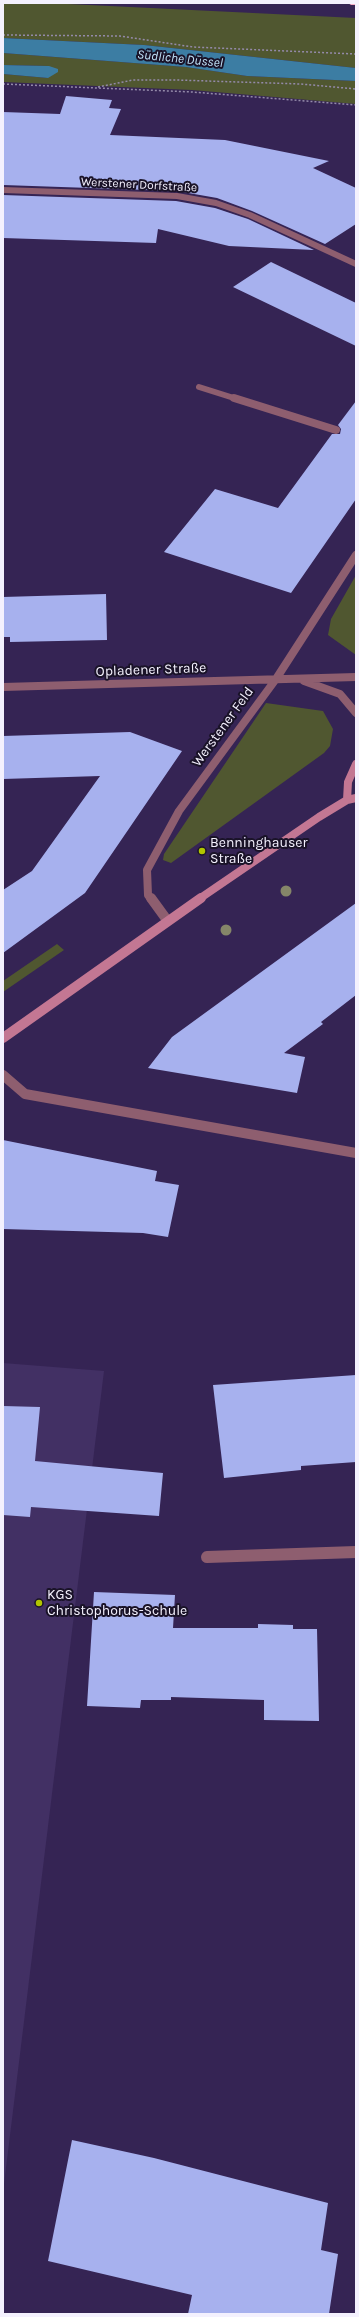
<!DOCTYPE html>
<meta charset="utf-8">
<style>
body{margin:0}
#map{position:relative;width:359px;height:2317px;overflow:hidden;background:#352454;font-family:Karla,sans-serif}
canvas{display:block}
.frame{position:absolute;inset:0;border:4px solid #f4f1fe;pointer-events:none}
</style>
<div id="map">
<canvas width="359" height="2317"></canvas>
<div class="frame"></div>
</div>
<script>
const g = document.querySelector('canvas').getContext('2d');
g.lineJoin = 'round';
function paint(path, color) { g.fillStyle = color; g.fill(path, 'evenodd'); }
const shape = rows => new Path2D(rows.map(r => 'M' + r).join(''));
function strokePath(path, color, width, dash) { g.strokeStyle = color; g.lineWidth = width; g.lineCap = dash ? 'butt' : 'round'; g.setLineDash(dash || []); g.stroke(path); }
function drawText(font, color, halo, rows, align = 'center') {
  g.font = font + ' Karla,sans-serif'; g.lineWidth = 4; g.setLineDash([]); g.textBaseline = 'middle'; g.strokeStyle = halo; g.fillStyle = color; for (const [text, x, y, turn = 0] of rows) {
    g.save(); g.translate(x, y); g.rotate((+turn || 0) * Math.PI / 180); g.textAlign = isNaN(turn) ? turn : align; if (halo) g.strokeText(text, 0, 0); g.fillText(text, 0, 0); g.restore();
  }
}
paint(shape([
 [3,1363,104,1371,3,2192]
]), '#423064');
paint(shape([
 [3,3,48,3,356,18,356,68,144,45,3,38],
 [3,53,186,67,247,76,356,81,356,104,192,90,3,82,3,74,48,78,49,66,3,65],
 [356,575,356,655,328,635,331,619],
 [266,703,323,711,333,729,330,746,324,753,171,863,163,860,164,854],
 [57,944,64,950,3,992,3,981]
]), '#505730');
paint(shape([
 [3,38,144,45,356,68,356,81,247,76,186,67,3,53],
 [3,65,49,66,58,69,58,72,48,78,3,74]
]), '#3c7da3');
paint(shape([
 [66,96,112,100,109,108,121,109,110,135,225,140,329,161,313,168,356,188,356,224,325,244,252,211,217,198,177,191,3,185,3,112,60,114],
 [3,195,176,201,215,208,248,219,314,250,229,246,158,229,156,243,3,238],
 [271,262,356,303,356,346,233,287],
 [356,401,356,499,291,593,164,552,215,489,278,508,332,434,340,434,341,429,338,425],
 [106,594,107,640,10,642,10,637,3,637,3,597],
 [130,732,182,751,85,893,3,953,3,890,32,871,100,776,3,779,3,736],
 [356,903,356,995,321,1022,323,1024,284,1053,305,1057,297,1093,148,1068,172,1037],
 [3,1140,157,1171,155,1181,179,1185,168,1237,143,1233,3,1229],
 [356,1375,356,1462,301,1466,301,1470,224,1478,213,1385],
 [3,1406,40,1407,35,1461,163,1473,159,1516,31,1507,30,1517,3,1515],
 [94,1592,175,1595,173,1628,258,1628,258,1624,293,1625,293,1629,317,1629,319,1721,264,1720,264,1700,171,1697,171,1700,141,1700,140,1708,87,1706],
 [72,2140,154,2158,328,2203,321,2250,338,2254,329,2314,188,2314,192,2295,48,2261]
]), '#a7b1ee');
strokePath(shape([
 [3,35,120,36,193,47,356,54],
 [3,84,192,92,356,105],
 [98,87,133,80,176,80,301,84,356,89]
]), '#948aa9', 1.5, [2, 2]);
strokePath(shape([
 [199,387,237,399]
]), '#8e5e6f', 6);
strokePath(shape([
 [234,398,336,430]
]), '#8e5e6f', 8);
strokePath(shape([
 [3,190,177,196,216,203,250,215,356,264]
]), '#8e5e6f', 6);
strokePath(shape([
 [304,681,340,694,356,713],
 [3,687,356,677],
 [151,899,148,895,147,870,179,811,276,679,356,555]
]), '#8e5e6f', 8);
strokePath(shape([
 [151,898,167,920],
 [3,1075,25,1094,356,1153]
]), '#8e5e6f', 10);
strokePath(shape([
 [207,1557,356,1552]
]), '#8e5e6f', 12);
strokePath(shape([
 [347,800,348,782,356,764],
 [199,899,319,817,347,800,356,798]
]), '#c37793', 8);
strokePath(shape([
 [3,1038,201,898]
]), '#c37793', 10);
paint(shape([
 [348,3,356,3,356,5,351,5,348,3]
]), '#f5aec6');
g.fillStyle = '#858669';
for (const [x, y] of [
 [286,891],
 [226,930]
]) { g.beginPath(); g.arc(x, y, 5.5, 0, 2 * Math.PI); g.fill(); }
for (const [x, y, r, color] of [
 [202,851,4,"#b1c500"],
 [39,1603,4,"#b1c500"]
]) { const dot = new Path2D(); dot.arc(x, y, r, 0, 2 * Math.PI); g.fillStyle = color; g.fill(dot); strokePath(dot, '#1a1328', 1.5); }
drawText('12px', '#f4f1fe', '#1a1328', [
 ["Werstener Dorfstraße",139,185,3]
]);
drawText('italic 13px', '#c1e3f9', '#1a1328', [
 ["Südliche Düssel",180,59,6]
]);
drawText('14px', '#f4f1fe', '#1a1328', [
 ["Opladener Straße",151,670,-2],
 ["Werstener Feld",223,727,-54]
]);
drawText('14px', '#f4f1fe', '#1a1328', [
 ["Benninghauser",210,843],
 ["Straße",210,859],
 ["KGS",47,1595],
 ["Christophorus-Schule",47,1611]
], 'left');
</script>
